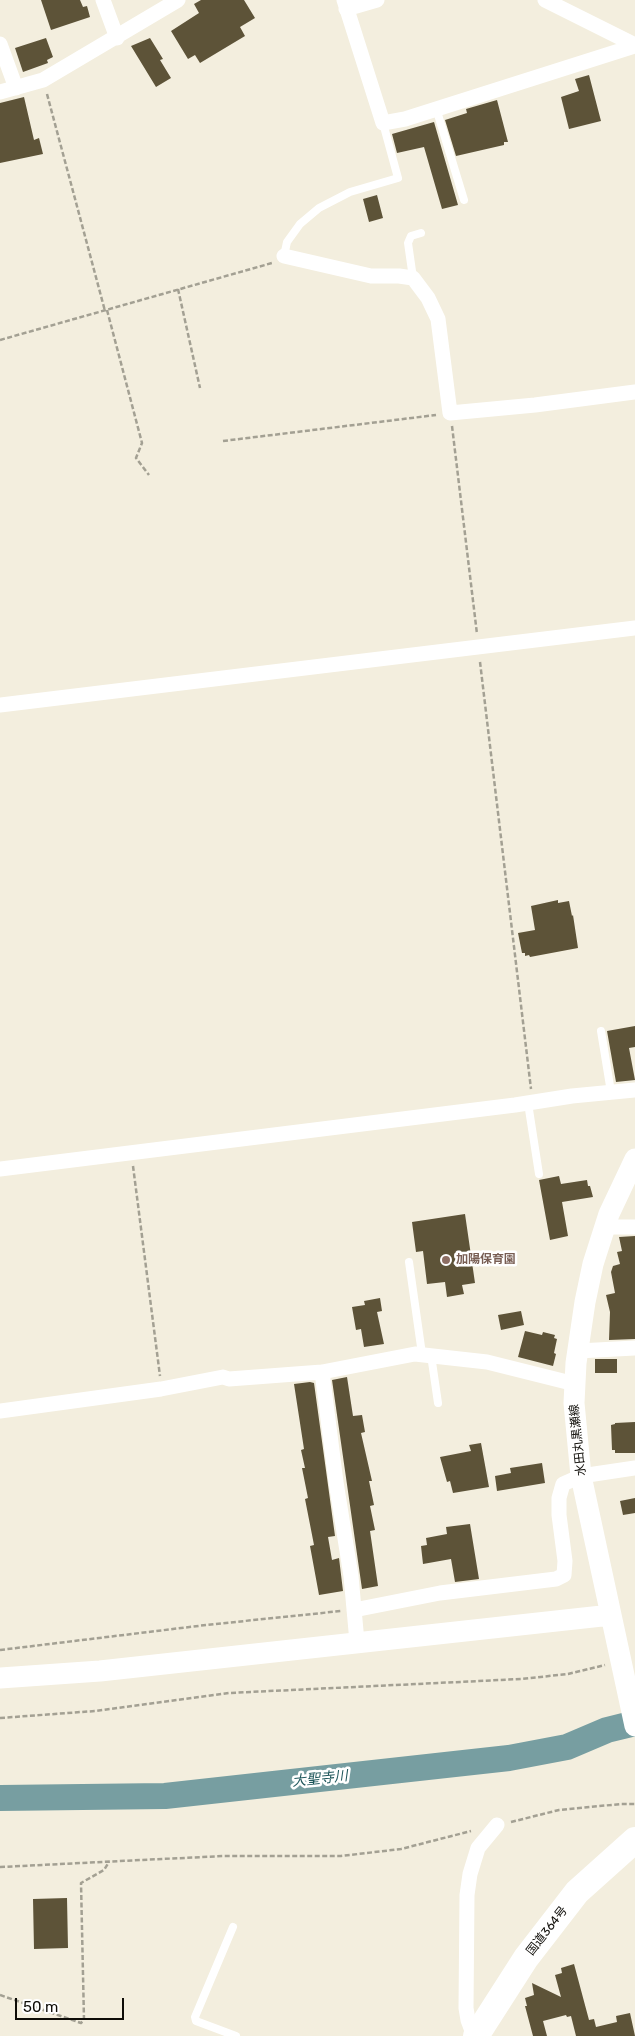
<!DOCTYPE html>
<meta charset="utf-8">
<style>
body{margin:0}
#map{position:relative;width:635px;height:2036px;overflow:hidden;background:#f3eede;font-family:Rubik,sans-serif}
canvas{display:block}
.scale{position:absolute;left:15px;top:1998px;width:109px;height:22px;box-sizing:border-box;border:2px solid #0e0c07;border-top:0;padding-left:6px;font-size:15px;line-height:18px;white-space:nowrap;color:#0e0c07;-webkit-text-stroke:4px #fff;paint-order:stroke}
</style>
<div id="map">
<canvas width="635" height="2036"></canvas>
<div class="scale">50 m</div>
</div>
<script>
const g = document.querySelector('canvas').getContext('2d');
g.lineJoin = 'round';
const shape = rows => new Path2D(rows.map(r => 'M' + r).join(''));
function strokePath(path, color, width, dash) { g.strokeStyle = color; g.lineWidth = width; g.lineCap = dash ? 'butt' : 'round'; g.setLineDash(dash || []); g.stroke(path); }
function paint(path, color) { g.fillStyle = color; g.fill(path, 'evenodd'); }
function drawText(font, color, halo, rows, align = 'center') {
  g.font = font + ' Rubik,"Noto Sans JP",sans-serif'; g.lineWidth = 5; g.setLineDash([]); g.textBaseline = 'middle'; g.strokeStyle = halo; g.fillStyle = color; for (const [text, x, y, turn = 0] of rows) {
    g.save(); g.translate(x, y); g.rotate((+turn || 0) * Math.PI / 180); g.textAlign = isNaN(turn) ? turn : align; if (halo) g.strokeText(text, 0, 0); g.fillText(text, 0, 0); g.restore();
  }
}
strokePath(shape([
 [0,1798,165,1796,509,1758,567,1747,607,1730,635,1723]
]), '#779ea1', 26);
paint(shape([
 [41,0,80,0,83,7,87,6,90,17,51,30],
 [201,0,244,0,255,18,240,27,245,36,200,63,195,55,188,59,171,31,199,13,194,4],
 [46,38,53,57,47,60,48,63,23,72,15,48],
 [150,38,163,59,160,60,171,78,156,87,131,46],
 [589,75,601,121,569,129,561,97,579,91,575,79],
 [24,97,34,140,39,138,43,154,0,163,0,103],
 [497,100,508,142,504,142,504,145,456,156,445,120,467,113,466,109],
 [434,122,458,205,442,209,424,147,397,153,392,134],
 [377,195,383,218,369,222,363,199],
 [558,900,558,903,569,901,572,916,573,915,578,948,530,957,529,955,525,956,525,953,522,953,518,933,535,930,531,906],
 [635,1026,635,1047,629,1048,635,1080,616,1082,607,1031],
 [559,1176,561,1184,587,1180,588,1186,590,1186,593,1197,562,1202,568,1236,550,1240,539,1180],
 [465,1214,475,1283,462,1285,464,1294,447,1297,445,1282,427,1284,423,1251,416,1252,412,1222],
 [635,1236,635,1339,609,1340,610,1312,606,1295,615,1293,611,1272,613,1266,620,1264,617,1252,622,1251,619,1237],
 [380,1298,382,1311,377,1312,384,1344,364,1347,361,1329,356,1330,352,1307,365,1305,364,1301],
 [521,1311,524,1325,501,1330,498,1315],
 [525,1331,542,1335,543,1332,555,1335,554,1338,557,1339,554,1353,556,1354,553,1366,518,1357],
 [595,1359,617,1359,617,1373,595,1373],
 [347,1377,353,1416,362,1415,365,1432,361,1433,372,1481,369,1481,374,1505,370,1506,375,1530,370,1531,378,1586,362,1589,332,1380],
 [310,1382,314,1383,335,1536,328,1537,332,1560,339,1558,343,1591,319,1595,310,1546,314,1545,305,1499,308,1498,302,1468,305,1468,301,1450,304,1449,294,1384],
 [635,1422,635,1453,615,1453,615,1450,612,1450,611,1425,615,1424,615,1423],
 [481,1443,489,1487,453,1493,450,1481,447,1482,440,1457,471,1451,469,1445],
 [542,1463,545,1483,497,1491,495,1476,511,1473,510,1468],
 [635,1498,635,1513,623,1515,620,1501],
 [470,1524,479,1579,455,1582,451,1559,423,1564,421,1546,427,1545,426,1538,447,1534,446,1527],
 [67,1898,68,1948,34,1949,33,1899],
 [574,1964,589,2020,594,2019,596,2027,617,2022,616,2016,630,2013,635,2036,576,2036,571,2016,567,2017,566,2015,543,2021,547,2036,533,2036,525,2006,527,2006,525,1998,534,1995,532,1983,561,1997,555,1975,562,1973,561,1968]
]), '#5d5338');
strokePath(shape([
 [47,94,105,311],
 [178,289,200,388],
 [107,310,142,443,136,458,149,475],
 [0,340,272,263],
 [452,426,477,634],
 [223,441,436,415],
 [480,662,531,1089],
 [133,1166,160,1376],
 [0,1650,206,1625,341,1611],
 [0,1718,95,1711,229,1693,521,1679,568,1674,605,1665],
 [511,1822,559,1810,621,1804,635,1804],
 [0,1867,223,1856,341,1856,401,1849,471,1831],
 [0,1995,81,2023,84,2020,81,1883,104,1870,109,1862]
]), '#a3a093', 2.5, [5, 2.5]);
strokePath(shape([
 [436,108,464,200],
 [284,256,287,242,300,224,319,208,350,192,398,178,383,123],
 [413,278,408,243,411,236,421,233],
 [601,1031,611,1092],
 [528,1103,539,1174],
 [409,1262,422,1354],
 [431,1355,438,1403],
 [233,1927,195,2017,196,2021,236,2036]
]), '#fff', 8);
strokePath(shape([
 [103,0,117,38],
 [344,0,383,123,405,119,635,46],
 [545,0,635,45],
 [346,9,377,0],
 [0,44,16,88],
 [0,92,43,80,178,0],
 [284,256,371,276,399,276,413,278,428,298,438,319,450,413,535,405,635,392],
 [0,705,635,628],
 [0,1169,515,1105,572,1096,635,1090],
 [605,1227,635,1227],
 [578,1351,635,1348],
 [322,1372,336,1482,351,1576,357,1642],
 [0,1411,161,1389,223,1377,229,1379,322,1372,415,1354,487,1362,575,1384],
 [354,1610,440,1593,556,1579,564,1575,565,1561,559,1515,559,1498,563,1484,581,1476,635,1468],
 [474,2036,468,2020,466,2008,467,1895,470,1874,478,1848,497,1825]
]), '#fff', 15);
strokePath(shape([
 [635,1159,609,1214,593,1264,585,1302,576,1363,574,1403,581,1476,635,1726],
 [0,1678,100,1671,611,1615]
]), '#fff', 21);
strokePath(shape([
 [476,2036,526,1958,577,1892,635,1840]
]), '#fff', 26);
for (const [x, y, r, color] of [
 [446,1260,5,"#8d6e63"]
]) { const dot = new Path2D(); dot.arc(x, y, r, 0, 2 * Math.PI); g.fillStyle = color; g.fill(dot); strokePath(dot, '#fff', 2); }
drawText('bold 12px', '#785e54', '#fff', [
 ["加陽保育園",456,1260]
], 'left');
drawText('12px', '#0e0c07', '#fff', [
 ["水田丸黒瀬線",578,1440,-96],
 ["国道364号",547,1931,-52]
]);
drawText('italic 14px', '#1e565b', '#fff', [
 ["大聖寺川",320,1779,-6]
]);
</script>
